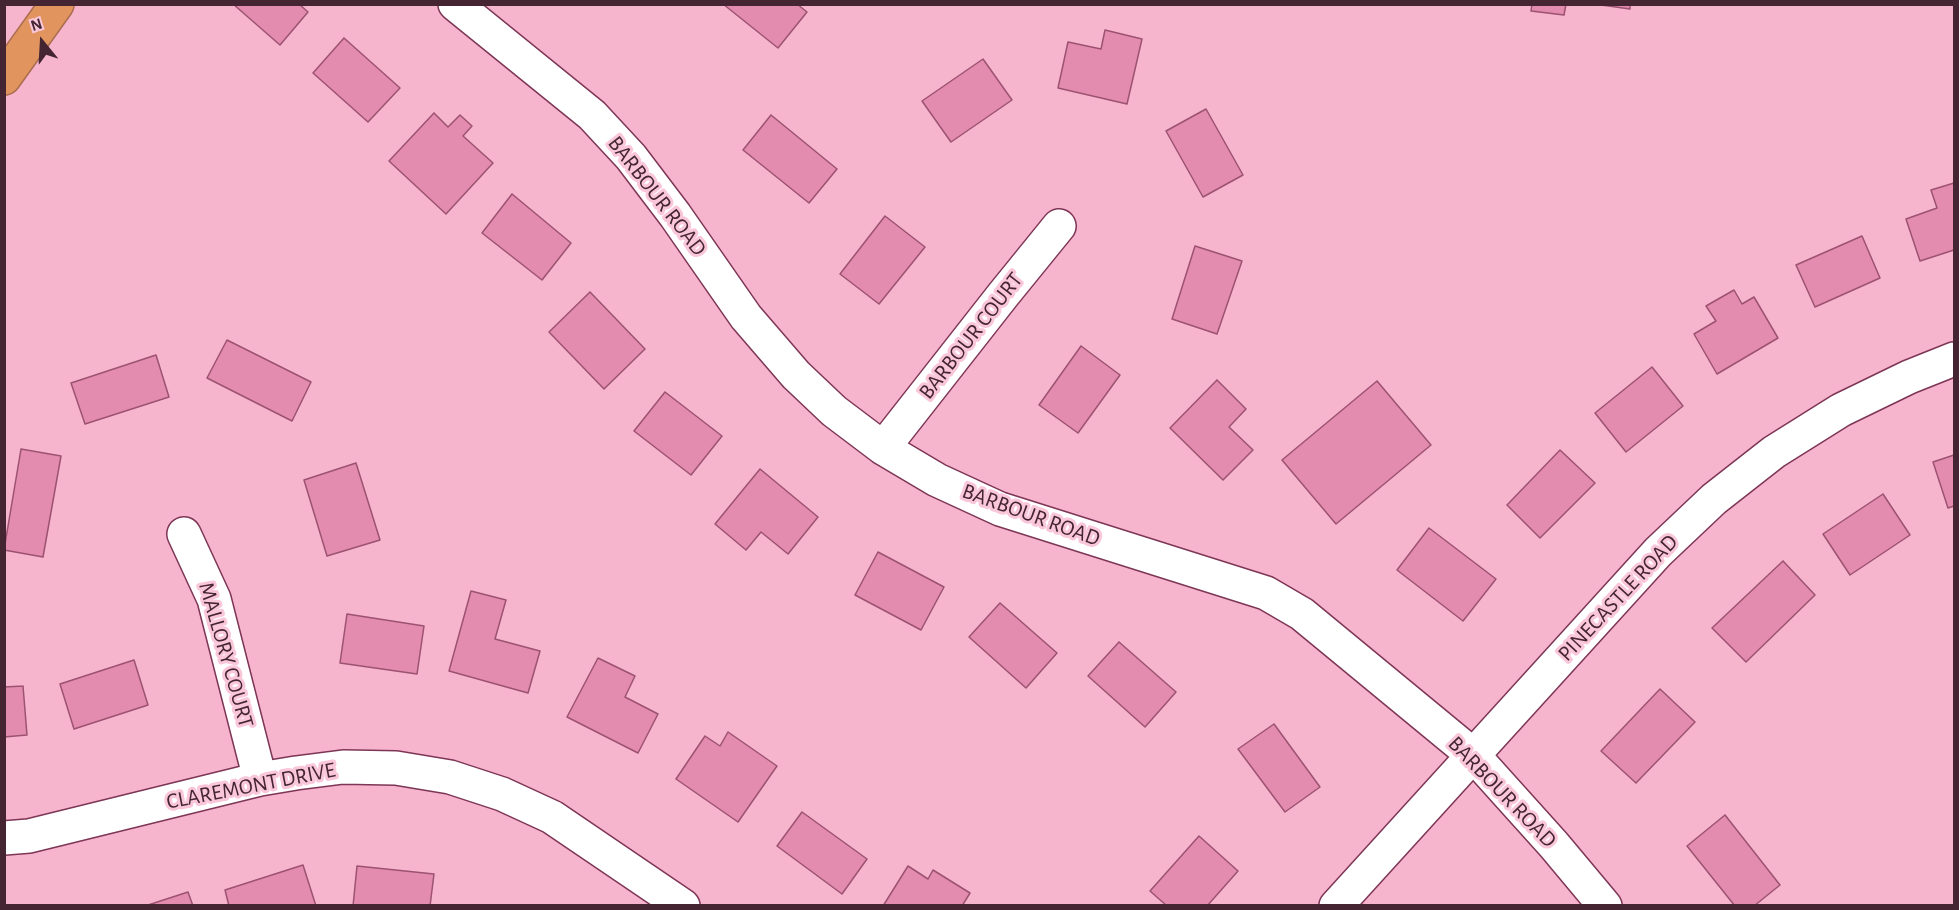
<!DOCTYPE html>
<style>
body{margin:0}
#map{position:relative;width:1959px;height:910px;overflow:hidden;background:#f7b4cd;font-family:"Alegreya Sans",sans-serif}
canvas{display:block}
.frame{position:absolute;inset:0;border:6px solid #452532;pointer-events:none}
.north{position:absolute;left:12px;top:12px;width:60px;height:60px;-webkit-text-stroke:4px #fac6d9;paint-order:stroke;rotate:342deg;font-size:16px;font-weight:700;line-height:24px;text-align:center;color:#452532}
.north::after{content:'';display:block;margin:auto;width:21px;height:27px;background:#452532;clip-path:polygon(50% 0,100% 100%,50% 72%,0 100%)}
</style>
<div id="map">
<canvas width="1959" height="910"></canvas>
<div class="frame"></div>
<div class="north">N</div>
</div>
<script>
const g = document.querySelector('canvas').getContext('2d');
g.lineJoin = 'round';
function paint(path, color) { g.fillStyle = color; g.fill(path, 'evenodd'); }
const shape = rows => new Path2D(rows.map(r => 'M' + r).join(''));
function strokePath(path, color, width, dash) { g.strokeStyle = color; g.lineWidth = width; g.lineCap = dash ? 'butt' : 'round'; g.setLineDash(dash || []); g.stroke(path); }
function drawText(font, color, halo, rows, align = 'center') {
  g.font = font + ' "Alegreya Sans",sans-serif'; g.lineWidth = 6; g.setLineDash([]); g.textBaseline = 'middle'; g.strokeStyle = halo; g.fillStyle = color; for (const [text, x, y, turn = 0] of rows) {
    g.save(); g.translate(x, y); g.rotate((+turn || 0) * Math.PI / 180); g.textAlign = isNaN(turn) ? turn : align; if (halo) g.strokeText(text, 0, 0); g.fillText(text, 0, 0); g.restore();
  }
}
const building = shape([
 [233,4,299,4,308,12,280,45,233,4],
 [723,4,797,4,807,12,778,48,723,4],
 [1532,4,1566,4,1564,15,1531,11,1532,4],
 [1594,4,1630,4,1630,9,1594,4],
 [1105,30,1142,39,1127,104,1058,88,1068,42,1101,49,1105,30],
 [344,38,400,88,368,122,313,73,344,38],
 [983,59,1012,100,951,142,922,101,983,59],
 [1206,109,1243,175,1203,197,1166,131,1206,109],
 [434,113,448,127,460,115,472,126,463,136,493,163,446,214,389,161,434,113],
 [771,115,837,169,809,203,743,150,771,115],
 [1954,183,1954,250,1920,261,1906,219,1937,208,1931,190,1954,183],
 [512,194,571,243,542,280,482,233,512,194],
 [885,216,925,247,879,304,840,274,885,216],
 [1862,236,1880,278,1815,307,1796,265,1862,236],
 [1195,246,1242,261,1217,334,1172,319,1195,246],
 [1734,290,1742,304,1754,297,1778,338,1717,374,1694,334,1716,321,1706,306,1734,290],
 [590,292,645,349,604,389,549,332,590,292],
 [227,340,311,382,292,421,207,378,227,340],
 [1081,346,1120,375,1078,433,1039,405,1081,346],
 [156,355,169,397,85,424,71,383,156,355],
 [1652,367,1683,406,1626,452,1595,413,1652,367],
 [1217,380,1246,409,1229,427,1253,450,1223,480,1170,428,1217,380],
 [1377,381,1431,445,1336,524,1282,460,1377,381],
 [665,392,722,436,691,475,634,431,665,392],
 [21,449,61,456,43,557,4,550,21,449],
 [1560,450,1595,483,1540,538,1507,505,1560,450],
 [1954,455,1954,506,1948,508,1933,462,1954,455],
 [356,463,380,540,327,556,304,480,356,463],
 [760,469,818,517,788,554,761,532,746,550,715,524,760,469],
 [1883,494,1910,535,1850,575,1823,534,1883,494],
 [1429,528,1496,579,1463,621,1397,570,1429,528],
 [878,552,944,587,921,630,855,595,878,552],
 [1783,561,1815,595,1746,662,1712,628,1783,561],
 [471,591,506,600,495,639,540,651,528,693,449,671,471,591],
 [1000,603,1057,653,1026,688,969,637,1000,603],
 [347,614,424,626,417,674,340,663,347,614],
 [1119,642,1176,692,1145,727,1088,676,1119,642],
 [598,658,635,676,625,697,658,714,638,753,567,717,598,658],
 [134,660,148,705,74,729,60,684,134,660],
 [23,686,27,735,4,737,4,687,23,686],
 [1660,689,1695,722,1636,783,1601,751,1660,689],
 [1274,724,1320,787,1285,812,1238,749,1274,724],
 [728,732,777,766,738,822,676,779,705,736,720,746,728,732],
 [802,812,867,859,842,894,777,846,802,812],
 [1725,815,1780,885,1754,906,1735,906,1687,846,1725,815],
 [1199,836,1238,871,1207,906,1167,906,1150,891,1199,836],
 [303,865,316,906,229,906,225,890,303,865],
 [357,866,434,874,430,906,353,906,357,866],
 [908,866,928,879,933,870,970,893,962,906,883,906,908,866],
 [188,892,193,906,145,906,188,892]
]);
paint(building, '#e48caf');
strokePath(building, '#9c5271', 1.5);
const minor = shape([
 [455,4,592,115,631,157,675,215,746,317,796,375,834,411,883,448,937,480,1000,509,1266,593,1302,614,1473,755,1554,845,1605,906],
 [883,448,1003,295,1059,226],
 [184,534,214,599,260,779],
 [4,838,29,836,260,779,296,773,343,767,396,768,450,777,502,794,552,817,683,906],
 [1336,906,1658,552,1714,499,1774,452,1841,410,1909,377,1954,359]
]);
const highway = shape([
 [4,78,57,4]
]);
strokePath(minor, '#7d3655', 36);
strokePath(highway, '#aa6d4f', 36);
strokePath(minor, '#fff', 33);
strokePath(highway, '#e1945e', 33);
drawText('22px', '#452532', '#fac6d9', [
 ["BARBOUR ROAD",657,196,52],
 ["BARBOUR COURT",971,336,-52],
 ["BARBOUR ROAD",1031,515,20],
 ["PINECASTLE ROAD",1618,598,-47],
 ["MALLORY COURT",226,655,74],
 ["CLAREMONT DRIVE",251,786,-11],
 ["BARBOUR ROAD",1502,792,46]
]);
</script>
